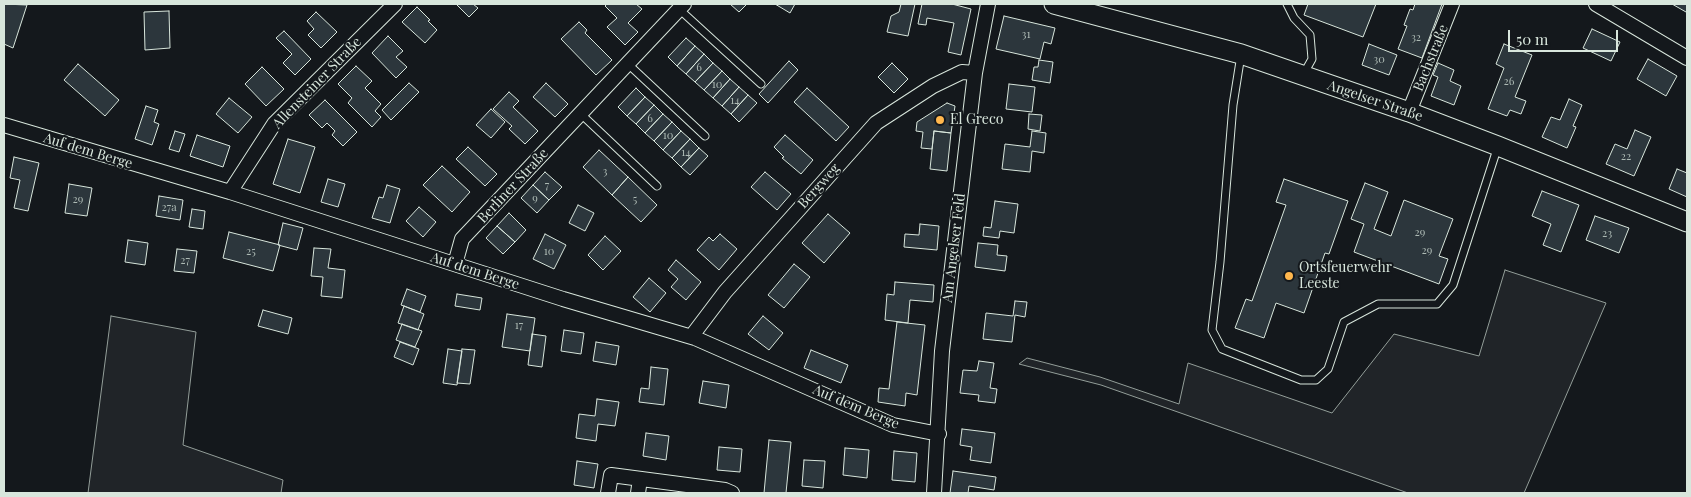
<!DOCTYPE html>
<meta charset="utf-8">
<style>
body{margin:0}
#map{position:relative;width:1691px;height:497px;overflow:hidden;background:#14181c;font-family:"Playfair Display",serif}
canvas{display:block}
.frame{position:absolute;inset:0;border:5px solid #d8e6dc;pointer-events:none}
.scale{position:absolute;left:1508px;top:30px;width:110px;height:22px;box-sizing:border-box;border:2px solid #d8e6dc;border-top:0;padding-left:6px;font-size:15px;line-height:18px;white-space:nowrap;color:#d8e6dc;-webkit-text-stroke:4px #14181c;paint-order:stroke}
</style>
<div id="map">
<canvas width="1691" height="497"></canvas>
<div class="frame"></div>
<div class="scale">50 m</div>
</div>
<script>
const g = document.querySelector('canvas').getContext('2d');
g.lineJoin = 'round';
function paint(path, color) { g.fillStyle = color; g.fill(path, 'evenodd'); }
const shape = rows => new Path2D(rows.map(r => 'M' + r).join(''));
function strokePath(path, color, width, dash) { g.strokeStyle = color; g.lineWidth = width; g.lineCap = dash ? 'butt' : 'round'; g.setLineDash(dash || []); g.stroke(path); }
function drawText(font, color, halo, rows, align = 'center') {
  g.font = font + ' "Playfair Display",serif'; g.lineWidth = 4; g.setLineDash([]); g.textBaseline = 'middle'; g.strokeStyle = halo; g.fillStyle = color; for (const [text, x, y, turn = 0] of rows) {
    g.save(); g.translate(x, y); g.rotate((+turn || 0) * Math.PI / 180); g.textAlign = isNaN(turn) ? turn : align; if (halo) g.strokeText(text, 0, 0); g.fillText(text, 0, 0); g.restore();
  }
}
const green = shape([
 [1505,270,1606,303,1524,493,1408,493,1101,385,1019,364,1027,358,1100,377,1179,404,1188,363,1332,413,1394,334,1479,356,1505,270],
 [111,316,196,332,183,445,283,480,281,493,88,493,111,316]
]);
paint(green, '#202428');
strokePath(green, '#939e99', 1);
const building = shape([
 [4,4,27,5,13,48,4,44,4,4],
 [456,4,473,4,478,8,469,17,456,4],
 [607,4,636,4,642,9,628,23,638,32,625,45,607,27,617,18,605,6,607,4],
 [730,4,747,4,739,12,730,4],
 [775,4,795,4,790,13,775,4],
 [901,4,915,4,908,36,887,32,891,16,899,12,901,4],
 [922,4,952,4,971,9,961,55,948,52,954,23,927,18,926,25,918,24,922,4],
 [1308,4,1376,4,1363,37,1304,15,1308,4],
 [1415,4,1442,4,1422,58,1398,49,1407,26,1404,25,1410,9,1413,10,1415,4],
 [1672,4,1687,4,1687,11,1686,12,1672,4],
 [417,7,430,20,428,21,437,30,425,43,402,22,417,7],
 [169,11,170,48,145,50,144,12,169,11],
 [316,12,337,32,321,48,308,35,314,29,307,21,316,12],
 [1004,16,1055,28,1051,44,1044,42,1040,59,996,49,1004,16],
 [579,22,587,30,585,33,612,60,596,75,561,39,579,22],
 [1592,29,1620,42,1611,61,1583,48,1592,29],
 [284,31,311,59,295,75,283,63,292,54,276,38,284,31],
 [388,36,403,51,396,57,407,67,396,78,372,53,388,36],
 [686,38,695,46,677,66,668,57,686,38],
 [1369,44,1397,55,1389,75,1362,65,1369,44],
 [1504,44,1532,55,1515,97,1526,101,1521,114,1510,110,1507,116,1488,109,1504,68,1496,64,1504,44],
 [695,46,704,54,686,74,677,66,695,46],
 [704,54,713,63,695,82,686,74,704,54],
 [1648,59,1677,76,1666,96,1637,79,1648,59],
 [1039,60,1053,62,1050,83,1032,80,1034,67,1038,67,1039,60],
 [789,61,798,70,768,103,759,94,789,61],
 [713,63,722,71,704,90,695,82,713,63],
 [892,63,908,79,894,93,878,77,892,63],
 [1438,63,1454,70,1450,81,1461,86,1454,105,1431,96,1438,77,1433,75,1438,63],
 [78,64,119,100,105,116,64,80,78,64],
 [356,66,372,81,365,88,381,104,375,111,381,117,372,127,348,103,352,98,338,84,356,66],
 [262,67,284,89,266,106,245,84,262,67],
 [722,71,730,79,713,98,704,90,722,71],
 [730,79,739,87,722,106,713,98,730,79],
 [409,83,419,92,391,120,382,110,409,83],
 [546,83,568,104,555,117,533,97,546,83],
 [1009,84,1035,87,1032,112,1006,109,1009,84],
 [739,87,748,95,731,114,722,106,739,87],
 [636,88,645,97,627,116,618,107,636,88],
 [807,88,849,127,836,141,794,102,807,88],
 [509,92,519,101,513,107,538,131,525,144,509,129,512,126,493,109,509,92],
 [748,95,757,103,739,122,731,114,748,95],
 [645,97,654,105,636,124,627,116,645,97],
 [229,98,252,117,238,133,216,114,229,98],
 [1569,99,1582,105,1573,126,1576,127,1567,148,1542,137,1551,117,1560,120,1569,99],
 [325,100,357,132,343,146,332,135,335,131,327,123,322,128,309,115,325,100],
 [947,103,955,106,951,133,934,131,932,149,921,148,923,132,916,131,917,122,947,103],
 [654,105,663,114,645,133,636,124,654,105],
 [146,106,158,110,154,122,159,124,152,145,135,139,146,106],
 [491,109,505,122,491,138,476,125,491,109],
 [663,114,672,122,654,141,645,133,663,114],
 [1029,114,1042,115,1040,131,1028,129,1029,114],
 [672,122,681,131,663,150,654,141,672,122],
 [1635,130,1651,137,1634,176,1606,164,1615,144,1627,149,1635,130],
 [175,131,185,134,179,152,169,149,175,131],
 [681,131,690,139,672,158,663,150,681,131],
 [934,131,951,133,947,171,930,169,934,131],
 [1032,131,1046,133,1044,153,1032,151,1030,172,1002,169,1005,144,1030,147,1032,131],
 [197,135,230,146,223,167,190,156,197,135],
 [785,135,813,160,801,174,782,158,784,157,774,147,785,135],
 [288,139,315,147,300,193,273,184,288,139],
 [690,139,699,148,681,167,672,158,690,139],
 [468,147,497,174,485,186,456,159,468,147],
 [699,148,708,156,690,175,681,167,699,148],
 [599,150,628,177,612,195,583,167,599,150],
 [14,157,39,163,28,211,14,208,20,180,10,178,14,157],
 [442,166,470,192,452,212,423,185,442,166],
 [1677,169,1687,173,1687,197,1669,189,1677,169],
 [545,172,562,187,549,200,533,185,545,172],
 [765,172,791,194,777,210,751,187,765,172],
 [628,177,657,205,641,222,612,195,628,177],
 [328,179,345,184,338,207,321,202,328,179],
 [1284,179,1348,201,1329,254,1325,253,1304,313,1276,303,1264,338,1235,328,1246,299,1252,301,1286,205,1276,202,1284,179],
 [1365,183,1388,192,1374,229,1391,236,1404,200,1453,219,1439,256,1448,259,1439,284,1354,252,1364,224,1351,219,1365,183],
 [69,184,92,188,87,216,65,213,69,184],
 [387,185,400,189,390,223,372,218,379,197,383,198,387,185],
 [533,185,549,200,537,213,521,198,533,185],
 [1542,191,1579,205,1561,252,1543,245,1551,224,1532,216,1542,191],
 [159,196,183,200,180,220,156,216,159,196],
 [995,201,1018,204,1014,233,1000,231,999,238,983,236,984,227,991,228,995,201],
 [578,205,594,213,585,231,569,223,578,205],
 [419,207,436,222,423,237,406,221,419,207],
 [192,209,205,211,203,229,189,227,192,209],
 [509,213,526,230,515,242,497,226,509,213],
 [828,214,850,233,824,263,802,243,828,214],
 [1595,216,1629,228,1619,253,1586,240,1595,216],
 [283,223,303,228,297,250,278,245,283,223],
 [920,224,939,226,937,250,904,247,905,234,919,235,920,224],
 [497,226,515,242,503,254,486,238,497,226],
 [229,232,280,245,273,271,223,258,229,232],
 [545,234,566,245,554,269,533,259,545,234],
 [720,234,737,249,719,270,697,250,709,237,713,241,720,234],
 [605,236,621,251,603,270,588,255,605,236],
 [128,240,148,243,145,265,125,262,128,240],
 [978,243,998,245,997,255,1007,256,1005,271,975,267,978,243],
 [314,248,331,249,328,268,345,270,342,298,321,296,323,277,311,276,314,248],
 [177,249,197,251,194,273,174,271,177,249],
 [676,260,701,282,686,300,671,287,678,279,668,270,676,260],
 [794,264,810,277,784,308,768,295,794,264],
 [649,278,666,293,650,312,633,297,649,278],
 [895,282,934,285,933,302,910,300,908,323,885,320,887,294,894,295,895,282],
 [407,289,426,296,420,312,401,305,407,289],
 [457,294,482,298,480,310,455,306,457,294],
 [1015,301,1027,302,1025,317,1015,315,1012,342,983,339,986,313,1013,316,1015,301],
 [404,306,424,314,418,330,398,323,404,306],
 [263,310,292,318,288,334,258,326,263,310],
 [507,314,535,318,530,351,502,347,507,314],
 [763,316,783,333,769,350,748,334,763,316],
 [897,322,925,325,917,395,906,393,905,406,878,402,879,388,889,389,897,322],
 [402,324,422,331,415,347,396,340,402,324],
 [564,330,584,333,581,354,561,351,564,330],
 [532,334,546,336,542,367,528,365,532,334],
 [400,342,419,349,413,365,394,357,400,342],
 [596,342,619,346,616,365,593,361,596,342],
 [448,349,462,351,457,385,443,383,448,349],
 [462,349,475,350,470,384,457,383,462,349],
 [811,350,848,365,841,383,804,368,811,350],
 [979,361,994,363,990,388,997,389,995,403,978,401,979,395,960,393,963,370,977,371,979,361],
 [651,367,668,369,664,405,639,402,641,388,649,389,651,367],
 [703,381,729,385,726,408,699,403,703,381],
 [597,399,619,402,615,426,598,424,596,441,576,438,579,414,595,416,597,399],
 [962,429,995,433,991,463,970,460,972,447,960,445,962,429],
 [646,433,669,436,666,460,643,456,646,433],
 [769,440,791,442,786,493,764,493,769,440],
 [719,447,742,449,740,472,717,470,719,447],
 [845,448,869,450,867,478,843,475,845,448],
 [894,451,917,453,915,482,892,480,894,451],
 [804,460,825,461,823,488,802,486,804,460],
 [577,461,598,464,594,488,574,485,577,461],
 [953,471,996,477,994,490,969,486,968,493,950,493,953,471]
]);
paint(building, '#2c363c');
strokePath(building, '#d8e6dc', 1);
const lane = shape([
 [1287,4,1294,18,1310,35,1312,59,1303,75],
 [679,9,761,84],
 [1241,55,1233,105,1220,262,1212,330,1222,349,1301,380,1316,380,1328,369,1344,322,1378,304,1437,304,1453,285,1498,146],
 [628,64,705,136],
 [581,114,657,186]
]);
const street = shape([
 [1596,4,1687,58],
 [1409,112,1452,4],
 [4,125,230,192,563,299,695,338,893,425,939,434],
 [230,192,274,124,395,4],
 [455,264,462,239,684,4],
 [695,338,694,333,725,292,876,123,933,86,962,72,975,73],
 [608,493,611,475,725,490,732,493],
 [638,493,640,479],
 [934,493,942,351,975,73,988,4]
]);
const secondary = shape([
 [1054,4,1241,54,1409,112,1498,146,1687,222]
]);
strokePath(lane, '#d8e6dc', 9);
strokePath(street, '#d8e6dc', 16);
strokePath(secondary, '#d8e6dc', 21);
strokePath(lane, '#14181c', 7);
strokePath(street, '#14181c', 14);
strokePath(secondary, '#14181c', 19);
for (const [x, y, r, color] of [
 [940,120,5,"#ffb74d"],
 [1289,276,5,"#ffb74d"]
]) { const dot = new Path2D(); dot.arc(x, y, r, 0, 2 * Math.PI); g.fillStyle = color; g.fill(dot); strokePath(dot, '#14181c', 2); }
drawText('11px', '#adbab4', null, [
 ["31",1026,35],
 ["32",1416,38],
 ["30",1379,60],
 ["6",699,68],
 ["26",1509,82],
 ["10",717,85],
 ["14",735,101],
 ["6",650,119],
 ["10",668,136],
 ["14",686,153],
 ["22",1626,157],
 ["3",605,172],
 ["7",547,186],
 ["9",535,199],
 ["29",78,200],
 ["5",635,200],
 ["27a",169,208],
 ["29",1420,233],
 ["23",1607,234],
 ["29",1427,251],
 ["25",251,252],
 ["10",549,252],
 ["27",185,261],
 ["17",519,326]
]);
drawText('14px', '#d8e6dc', '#14181c', [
 ["Bachstraße",1431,58,-68],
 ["Allensteiner Straße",317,83,-46],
 ["Angelser Straße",1375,101,19],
 ["Auf dem Berge",88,151,17],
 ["Berliner Straße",513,186,-47],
 ["Bergweg",819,186,-48],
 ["Am Angelser Feld",954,248,-83],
 ["Auf dem Berge",475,271,18],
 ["Auf dem Berge",856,407,23]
]);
drawText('14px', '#d8e6dc', '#14181c', [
 ["El Greco",950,120],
 ["Ortsfeuerwehr",1299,268],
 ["Leeste",1299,284]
], 'left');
</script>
